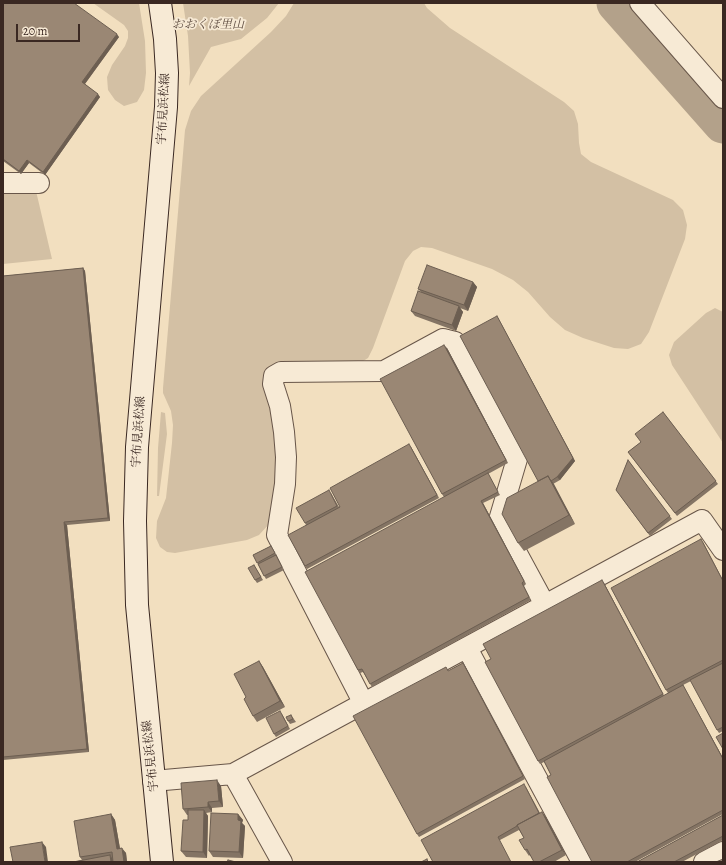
<!DOCTYPE html>
<meta charset="utf-8">
<style>
body{margin:0}
#map{position:relative;width:726px;height:865px;overflow:hidden;background:#f2dfbf;font-family:Alegreya,serif}
canvas{display:block}
.frame{position:absolute;inset:0;border:4px solid #3a2822;pointer-events:none}
.scale{position:absolute;left:16px;top:24px;width:64px;height:18px;box-sizing:border-box;border:2px solid #3a2822;border-top:0;padding-left:5px;font-size:12px;line-height:14px;white-space:nowrap;color:#3a2822;-webkit-text-stroke:3px #f7ead5;paint-order:stroke}
</style>
<div id="map">
<canvas width="726" height="865"></canvas>
<div class="frame"></div>
<div class="scale">20 m</div>
</div>
<script>
const g = document.querySelector('canvas').getContext('2d');
g.lineJoin = 'round';
function paint(path, color) { g.fillStyle = color; g.fill(path, 'evenodd'); }
const shape = rows => new Path2D(rows.map(r => 'M' + r).join(''));
function strokePath(path, color, width, dash) { g.strokeStyle = color; g.lineWidth = width; g.lineCap = dash ? 'butt' : 'round'; g.setLineDash(dash || []); g.stroke(path); }
function drawText(font, color, halo, rows, align = 'center') {
  g.font = font + ' Alegreya,"Noto Serif JP",serif'; g.lineWidth = 3.5; g.setLineDash([]); g.textBaseline = 'middle'; g.strokeStyle = halo; g.fillStyle = color; for (const [text, x, y, turn = 0] of rows) {
    g.save(); g.translate(x, y); g.rotate((+turn || 0) * Math.PI / 180); g.textAlign = isNaN(turn) ? turn : align; if (halo) g.strokeText(text, 0, 0); g.fillText(text, 0, 0); g.restore();
  }
}
paint(shape([
 [93,3,139,3,145,41,146,73,144,90,137,102,124,106,115,100,108,90,107,77,112,65,125,46,128,38,128,31,124,25],
 [183,3,279,3,267,18,241,39,211,47,189,86,190,73,188,36],
 [294,3,424,3,427,8,450,28,564,102,574,111,578,124,579,143,581,154,591,162,673,200,683,210,687,225,685,239,649,332,641,344,628,349,614,348,583,338,565,330,550,317,528,292,513,280,492,269,432,248,421,247,413,251,405,261,373,348,368,358,360,363,279,366,280,458,270,523,259,535,247,540,175,553,167,552,160,547,156,538,157,521,166,498,172,443,173,425,171,411,163,393,163,388,185,130,191,111,201,96,271,32,286,16],
 [3,191,36,191,52,259,3,264],
 [715,308,723,312,723,443,672,365,669,355,674,342,706,313],
 [161,412,165,413,167,434,159,496,157,496,158,448]
]), '#d3c0a4');
strokePath(shape([
 [616,3,723,124]
]), '#b3a18a', 39);
const street = shape([
 [640,3,723,98],
 [3,183,39,183],
 [467,648,582,862],
 [364,704,277,535,285,484,286,457,284,432,280,406,273,384,274,376,281,372,384,371,443,339,455,342,517,459,499,520,545,605],
 [233,774,282,862],
 [153,781,233,774,702,520,723,550],
 [704,862,723,852]
]);
const secondary = shape([
 [160,3,165,39,167,73,166,107,137,447,135,521,137,605,162,862]
]);
strokePath(street, '#685649', 22);
strokePath(secondary, '#3a2822', 24);
strokePath(street, '#f7ead5', 20);
strokePath(secondary, '#f7ead5', 22);
paint(shape([
 [3,3,119,37,85,84,100,97,45,175,29,163,21,174,3,161],
 [83,268,85,271,110,521,67,525,89,752,3,760,3,276],
 [473,282,477,287,468,311,460,308,463,312,456,331,415,316,411,311,421,292,418,289],
 [497,316,575,461,560,480,553,484,575,524,524,551,518,543,538,481],
 [447,348,508,463,488,474,500,495,483,503,526,584,524,586,531,600,372,687,363,672,360,673,358,670,444,497,442,494],
 [663,412,718,484,677,516,628,452,641,442],
 [411,447,439,498,307,569,305,566,306,525,305,523,331,493,339,507],
 [628,460,672,519,650,536,616,490],
 [703,542,723,580,723,731,719,733,717,730,691,681,683,685,723,758,723,814,635,862,592,862,551,775,544,762,540,764,538,761,491,659,604,583,664,696,668,693,666,690],
 [271,546,277,556,284,570,266,579,253,555],
 [254,565,263,580,257,583,255,580],
 [259,661,263,667,285,707,257,722,253,716,246,697],
 [463,663,525,779,419,837,417,834,449,671],
 [282,714,290,729,276,737,274,734],
 [291,715,296,722,290,724,288,721],
 [221,786,223,807,212,808,212,812,206,813,208,816,207,858,186,857,181,851,188,820,188,815,187,815,183,809],
 [526,787,540,813,546,817,566,855,554,862,534,862,530,855,529,856,525,850,524,838,519,830,500,840,433,862],
 [111,814,115,820,120,848,126,853,127,862,73,862,82,860,80,857],
 [238,814,243,820,242,823,245,826,243,858,213,857,209,851],
 [723,815,723,840,682,862,637,862]
]), '#847464');
paint(shape([
 [117,34,119,37,84,85,82,82],
 [98,94,100,97,45,175,43,172],
 [27,160,29,163,21,174,19,171],
 [83,268,85,271,110,521,108,518],
 [473,282,477,287,468,311,464,305],
 [459,306,463,312,456,331,452,325],
 [497,316,575,461,560,480,557,477],
 [444,345,447,348,508,463,506,460],
 [409,444,411,447,439,498,437,495],
 [548,476,554,484,575,524,569,515],
 [481,501,483,503,526,584,524,581],
 [64,522,67,525,89,752,87,749],
 [602,580,604,583,665,697,663,694],
 [259,661,263,667,285,707,280,701],
 [463,663,465,666,525,779,523,776],
 [683,685,723,758,723,759],
 [217,780,221,786,223,807,219,801],
 [208,802,212,808,212,812,208,807],
 [204,810,208,816,207,858,203,852],
 [542,812,546,817,566,855,562,850],
 [111,814,115,820,121,855,117,849],
 [238,814,243,820,242,823,245,826,243,858,239,852],
 [42,842,46,847,48,862,45,862],
 [122,848,126,853,127,862,124,862],
 [110,855,114,861,114,862,111,862]
]), '#6c5e51');
const building = shape([
 [3,3,74,3,117,34,82,82,98,94,43,172,27,160,19,171,3,159,3,3],
 [427,265,473,282,464,305,418,289,427,265],
 [83,268,108,518,64,522,87,749,3,757,3,276,83,268],
 [418,291,459,306,452,325,411,311,418,291],
 [497,316,573,458,557,477,551,481,548,476,538,481,460,336,497,316],
 [444,345,506,460,442,494,380,379,444,345],
 [663,412,716,481,675,513,628,452,641,442,635,434,663,412],
 [409,444,437,495,305,566,288,535,340,507,330,488,409,444],
 [628,460,670,516,648,533,616,490,628,460],
 [488,473,498,492,481,501,524,581,522,583,529,597,370,684,362,669,358,670,305,572,488,473],
 [548,476,569,515,518,543,502,514,507,498,548,476],
 [329,490,337,506,305,523,296,508,329,490],
 [701,539,723,581,723,660,666,690,611,588,701,539],
 [271,546,275,553,257,563,253,555,271,546],
 [276,555,282,567,264,576,258,564,276,555],
 [254,565,261,577,255,580,248,568,254,565],
 [602,580,663,694,538,761,485,662,491,659,483,644,602,580],
 [259,661,280,701,253,716,244,699,246,697,234,674,259,661],
 [463,663,523,776,417,834,353,716,446,667,448,671,463,663],
 [723,663,723,727,717,730,690,680,723,663],
 [683,685,723,759,723,810,627,862,592,862,547,777,551,775,544,761,683,685],
 [280,711,288,726,274,734,266,718,280,711],
 [291,715,293,719,288,721,286,717,291,715],
 [723,733,723,749,716,737,723,733],
 [217,780,219,801,208,802,208,807,183,809,181,783,217,780],
 [524,784,539,813,517,825,517,826,498,837,511,862,433,862,421,840,524,784],
 [188,810,204,810,203,852,181,851,183,820,188,820,188,810],
 [542,812,562,850,539,862,534,862,527,849,525,850,519,840,524,838,517,825,542,812],
 [211,813,238,814,238,820,241,821,239,852,209,851,211,813],
 [111,814,117,849,122,848,124,862,113,862,112,852,80,857,74,821,111,814],
 [723,815,723,836,674,862,637,862,723,815],
 [42,842,45,862,13,862,10,847,42,842],
 [110,855,111,862,73,862,110,855],
 [427,859,428,862,421,862,427,859],
 [723,859,723,862,716,862,723,859],
 [228,860,236,862,227,862,228,860]
]);
paint(building, '#9a8774');
strokePath(building, '#6c5e51', 1);
drawText('italic 12px', '#604e42', '#f7ead5', [
 ["おおくぼ里山",208,25]
]);
drawText('12px', '#3a2822', '#f7ead5', [
 ["宇布見浜松線",164,109,-87],
 ["宇布見浜松線",139,432,-86],
 ["宇布見浜松線",151,756,-96]
]);
</script>
